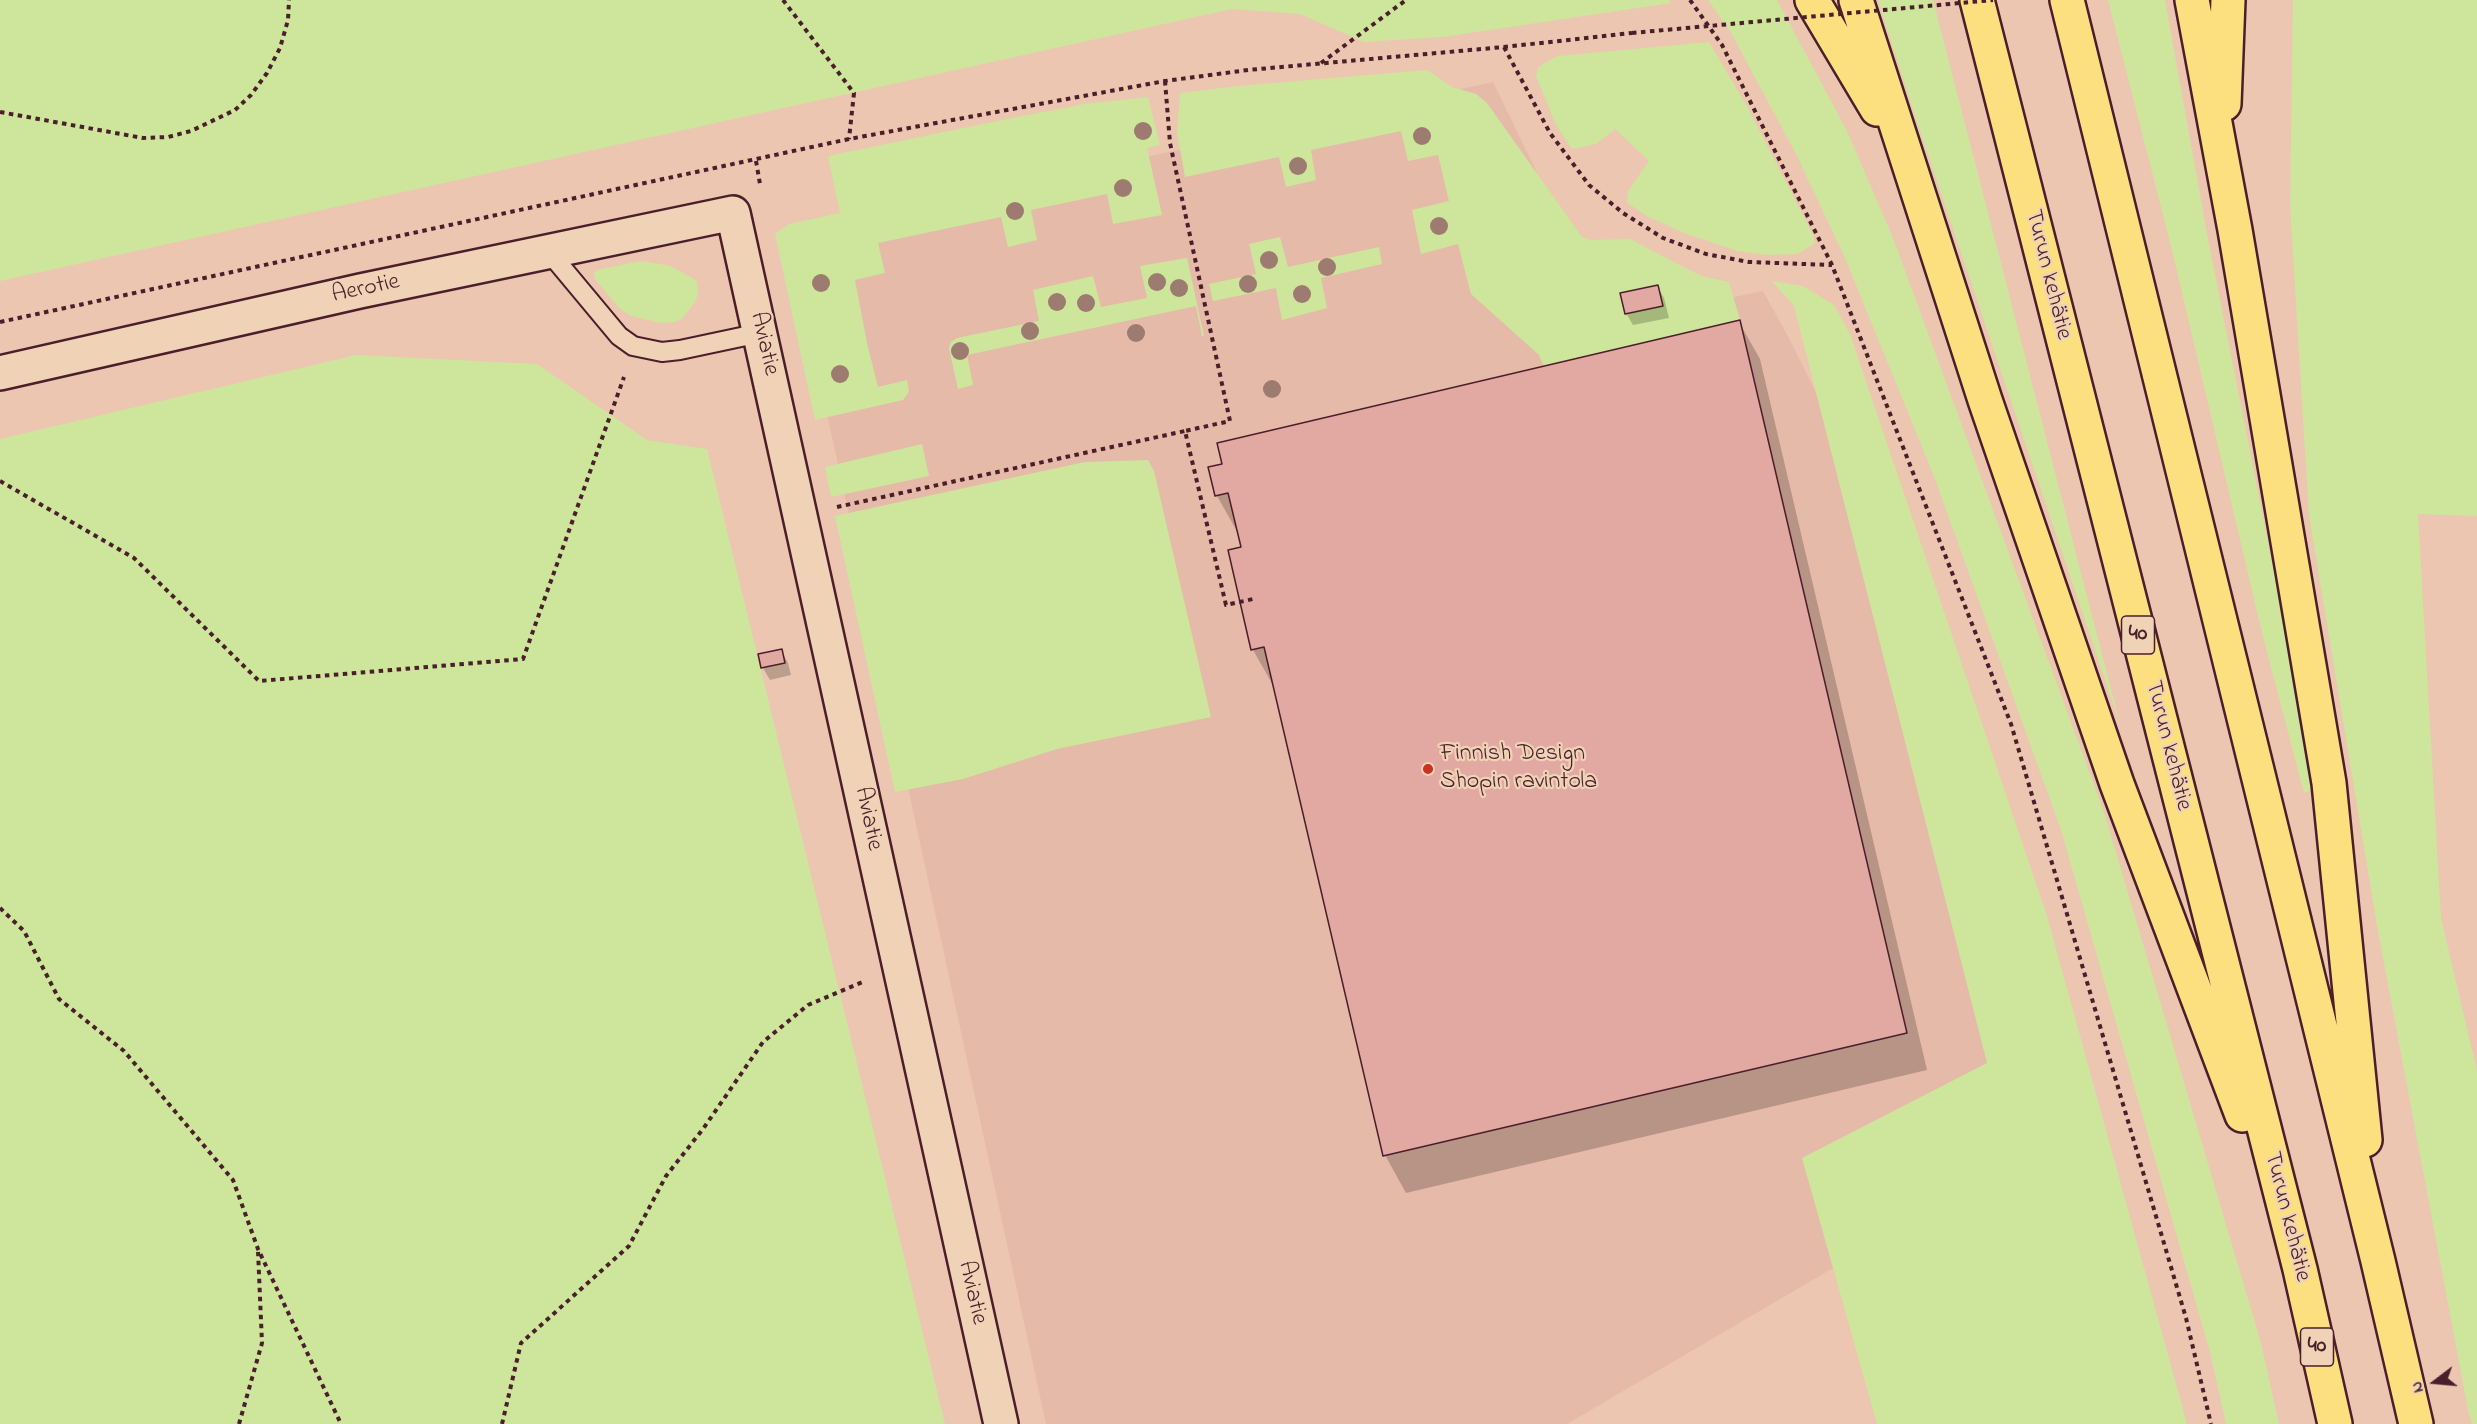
<!DOCTYPE html>
<meta charset="utf-8">
<style>
body{margin:0}
#map{position:relative;width:2477px;height:1424px;overflow:hidden;background:#ecc6b0;font-family:"Indie Flower",sans-serif}
canvas{display:block}
.north{position:absolute;left:2405px;top:1352px;width:60px;height:60px;-webkit-text-stroke:4px #f0d3b6;paint-order:stroke;rotate:254deg;font-size:16px;font-weight:700;line-height:24px;text-align:center;color:#4a1f2b}
.north::after{content:'';display:block;margin:auto;width:21px;height:27px;background:#4a1f2b;clip-path:polygon(50% 0,100% 100%,50% 72%,0 100%)}
</style>
<div id="map">
<canvas width="2477" height="1424"></canvas>
<div class="north">N</div>
</div>
<script>
const g = document.querySelector('canvas').getContext('2d');
g.lineJoin = 'round';
function paint(path, color) { g.fillStyle = color; g.fill(path, 'evenodd'); }
const shape = rows => new Path2D(rows.map(r => 'M' + r).join(''));
function strokePath(path, color, width, dash) { g.strokeStyle = color; g.lineWidth = width; g.lineCap = dash ? 'butt' : 'round'; g.setLineDash(dash || []); g.stroke(path); }
function drawText(font, color, halo, rows, align = 'center') {
  g.font = font + ' "Indie Flower",sans-serif'; g.lineWidth = 4.5; g.setLineDash([]); g.textBaseline = 'middle'; g.strokeStyle = halo; g.fillStyle = color; for (const [text, x, y, turn = 0] of rows) {
    g.save(); g.translate(x, y); g.rotate((+turn || 0) * Math.PI / 180); g.textAlign = isNaN(turn) ? turn : align; if (halo) g.strokeText(text, 0, 0); g.fillText(text, 0, 0); g.restore();
  }
}
paint(shape([
 [1493,82,1610,323,1763,291,1790,340,1841,442,2048,1142,1567,1424,1046,1424,788,234]
]), '#e6baa9');
paint(shape([
 [0,0,1669,0,1671,3,1443,37,1364,42,1300,14,1232,9,0,281],
 [1708,0,1777,0,1847,131,1893,238,2104,812,2261,1343,2279,1424,2226,1424,2210,1352,2061,830,1935,479,1845,258,1796,154,1730,31],
 [1878,0,1933,0,2120,724,1917,122],
 [2108,0,2165,0,2208,239,2284,623,2312,790,2304,793,2262,633,2172,250],
 [2293,0,2477,0,2477,516,2418,514,2441,918,2477,1071,2477,1424,2472,1424,2468,1410,2377,926,2309,515,2290,207],
 [1709,42,1748,108,1814,237,1814,244,1797,254,1767,255,1737,251,1684,233,1649,217,1627,203,1628,191,1649,161,1615,129,1596,144,1572,149,1556,125,1536,76,1538,68,1544,63,1558,56],
 [1427,70,1452,87,1476,94,1487,103,1582,237,1592,240,1630,239,1701,276,1729,282,1740,320,1544,367,1539,355,1471,294,1458,244,1421,254,1412,210,1449,201,1438,155,1408,161,1401,131,1311,150,1316,180,1286,187,1279,157,1185,177,1177,132,1180,93,1238,86],
 [1148,97,1160,145,1147,148,1162,215,1113,224,1107,194,1031,210,1037,240,1008,247,1001,217,878,243,885,273,855,280,867,343,878,387,907,380,909,392,903,400,815,420,775,234,789,224,840,213,828,156,1017,117,1085,104],
 [1280,237,1288,267,1379,247,1382,264,1321,278,1327,308,1282,320,1276,288,1213,301,1209,284,1256,274,1249,244],
 [1187,258,1204,336,1202,336,1196,306,967,355,973,385,958,389,949,348,951,342,957,338,1039,321,1033,290,1093,276,1101,307,1147,298,1140,266],
 [641,261,671,266,697,281,698,294,695,302,682,319,675,322,661,323,631,316,619,308,595,279,594,273,597,270],
 [1772,281,1803,286,1834,305,1850,334,2047,916,2187,1424,1877,1424,1802,1158,1987,1063,1794,306],
 [356,355,537,364,647,440,707,449,945,1424,0,1424,0,439],
 [922,444,929,476,831,497,825,467],
 [1148,460,1154,471,1211,717,1057,749,963,779,895,792,835,516,1085,462]
]), '#cde69c');
paint(shape([
 [1657,286,1664,298,1669,318,1633,325,1626,313],
 [1739,322,1760,359,1927,1070,1406,1193,1385,1155,1274,687,1253,650,1230,551,1243,548,1238,533,1217,496,1210,468],
 [781,650,788,663,791,675,770,680,763,668]
]), '#0003');
const building = shape([
 [1658,285,1663,306,1625,314,1620,293,1658,285],
 [1740,320,1907,1033,1383,1156,1264,647,1251,650,1228,550,1241,547,1228,493,1215,496,1208,467,1222,464,1217,443,1740,320],
 [782,649,785,663,761,668,758,654,782,649]
]);
paint(building, '#e2a8a2');
strokePath(building, '#4a1f2b', 1.5);
const lane = shape([
 [549,252,619,336,633,346,662,352,680,350,760,333]
]);
const street = shape([
 [0,373,360,291,733,213,1001,1424]
]);
const highway = shape([
 [1812,0,1877,109],
 [1856,0,1985,400,2117,784,2242,1115],
 [1977,0,2300,1269,2335,1424],
 [2067,0,2378,1261,2416,1424],
 [2192,0,2235,230,2329,783,2365,1140],
 [2224,104,2228,0]
]);
strokePath(lane, '#4a1f2b', 22);
strokePath(street, '#4a1f2b', 38);
strokePath(highway, '#4a1f2b', 38);
strokePath(shape([
 [783,0,854,93,849,139],
 [1690,0,1722,45,1832,265,2011,724,2186,1318,2211,1424],
 [1504,47,1550,133,1589,185,1623,213,1663,238,1706,254,1749,262,1832,265],
 [1321,63,1406,0],
 [1165,81,1170,143,1230,421,1185,431,1226,605,1253,599],
 [0,112,143,138,168,137,191,131,235,110,251,95,267,73,280,48,288,20,289,0],
 [756,161,760,184],
 [0,322,849,139,1165,81,1248,70,1504,47,1632,33],
 [0,481,134,558,259,681,523,659,624,377],
 [837,507,1185,431],
 [0,908,24,931,59,999,124,1051,233,1180,258,1249,341,1424],
 [239,1424,262,1343,258,1251],
 [502,1424,521,1343,629,1246,666,1176,703,1129,763,1042,808,1005,865,981]
]), '#4a1f2b', 4, [4.5, 4.5]);
strokePath(lane, '#f0d3b6', 18);
strokePath(street, '#f0d3b6', 33);
strokePath(highway, '#fce080', 33);
strokePath(shape([
 [1632,33,1993,0]
]), '#4a1f2b', 4, [4.5, 4.5]);
g.fillStyle = '#9e7b70';
for (const [x, y] of [
 [1143,131],
 [1422,136],
 [1298,166],
 [1123,188],
 [1015,211],
 [1439,226],
 [1269,260],
 [1327,267],
 [1157,282],
 [821,283],
 [1248,284],
 [1179,288],
 [1302,294],
 [1057,302],
 [1086,303],
 [1030,331],
 [1136,333],
 [960,351],
 [840,374],
 [1272,389]
]) { g.beginPath(); g.arc(x, y, 9, 0, 2 * Math.PI); g.fill(); }
for (const [x, y, r, color] of [
 [1428,769,6,"#c8321e"]
]) { const dot = new Path2D(); dot.arc(x, y, r, 0, 2 * Math.PI); g.fillStyle = color; g.fill(dot); strokePath(dot, '#f0d3b6', 2); }
for (const [x, y, w] of [
 [2138,635,33],
 [2317,1347,33]
]) { const box = new Path2D(); box.roundRect(x - w / 2, y - 19, w, 38, 4.5); g.fillStyle = '#f0d3b6'; g.fill(box); strokePath(box, '#4a1f2b', 1.5); }
drawText('bold 22px', '#4a1f2b', null, [
 ["40",2138,635],
 ["40",2317,1347]
]);
drawText('24px', '#4a1f2b', '#f0d3b6', [
 ["Turun kehätie",2047,275,76],
 ["Aerotie",366,290,-12],
 ["Aviatie",763,344,77],
 ["Turun kehätie",2167,746,76],
 ["Aviatie",867,819,78],
 ["Turun kehätie",2286,1217,76],
 ["Aviatie",971,1293,77]
]);
drawText('24px', '#4a1f2b', '#f0d3b6', [
 ["Finnish Design",1440,755],
 ["Shopin ravintola",1440,783]
], 'left');
</script>
